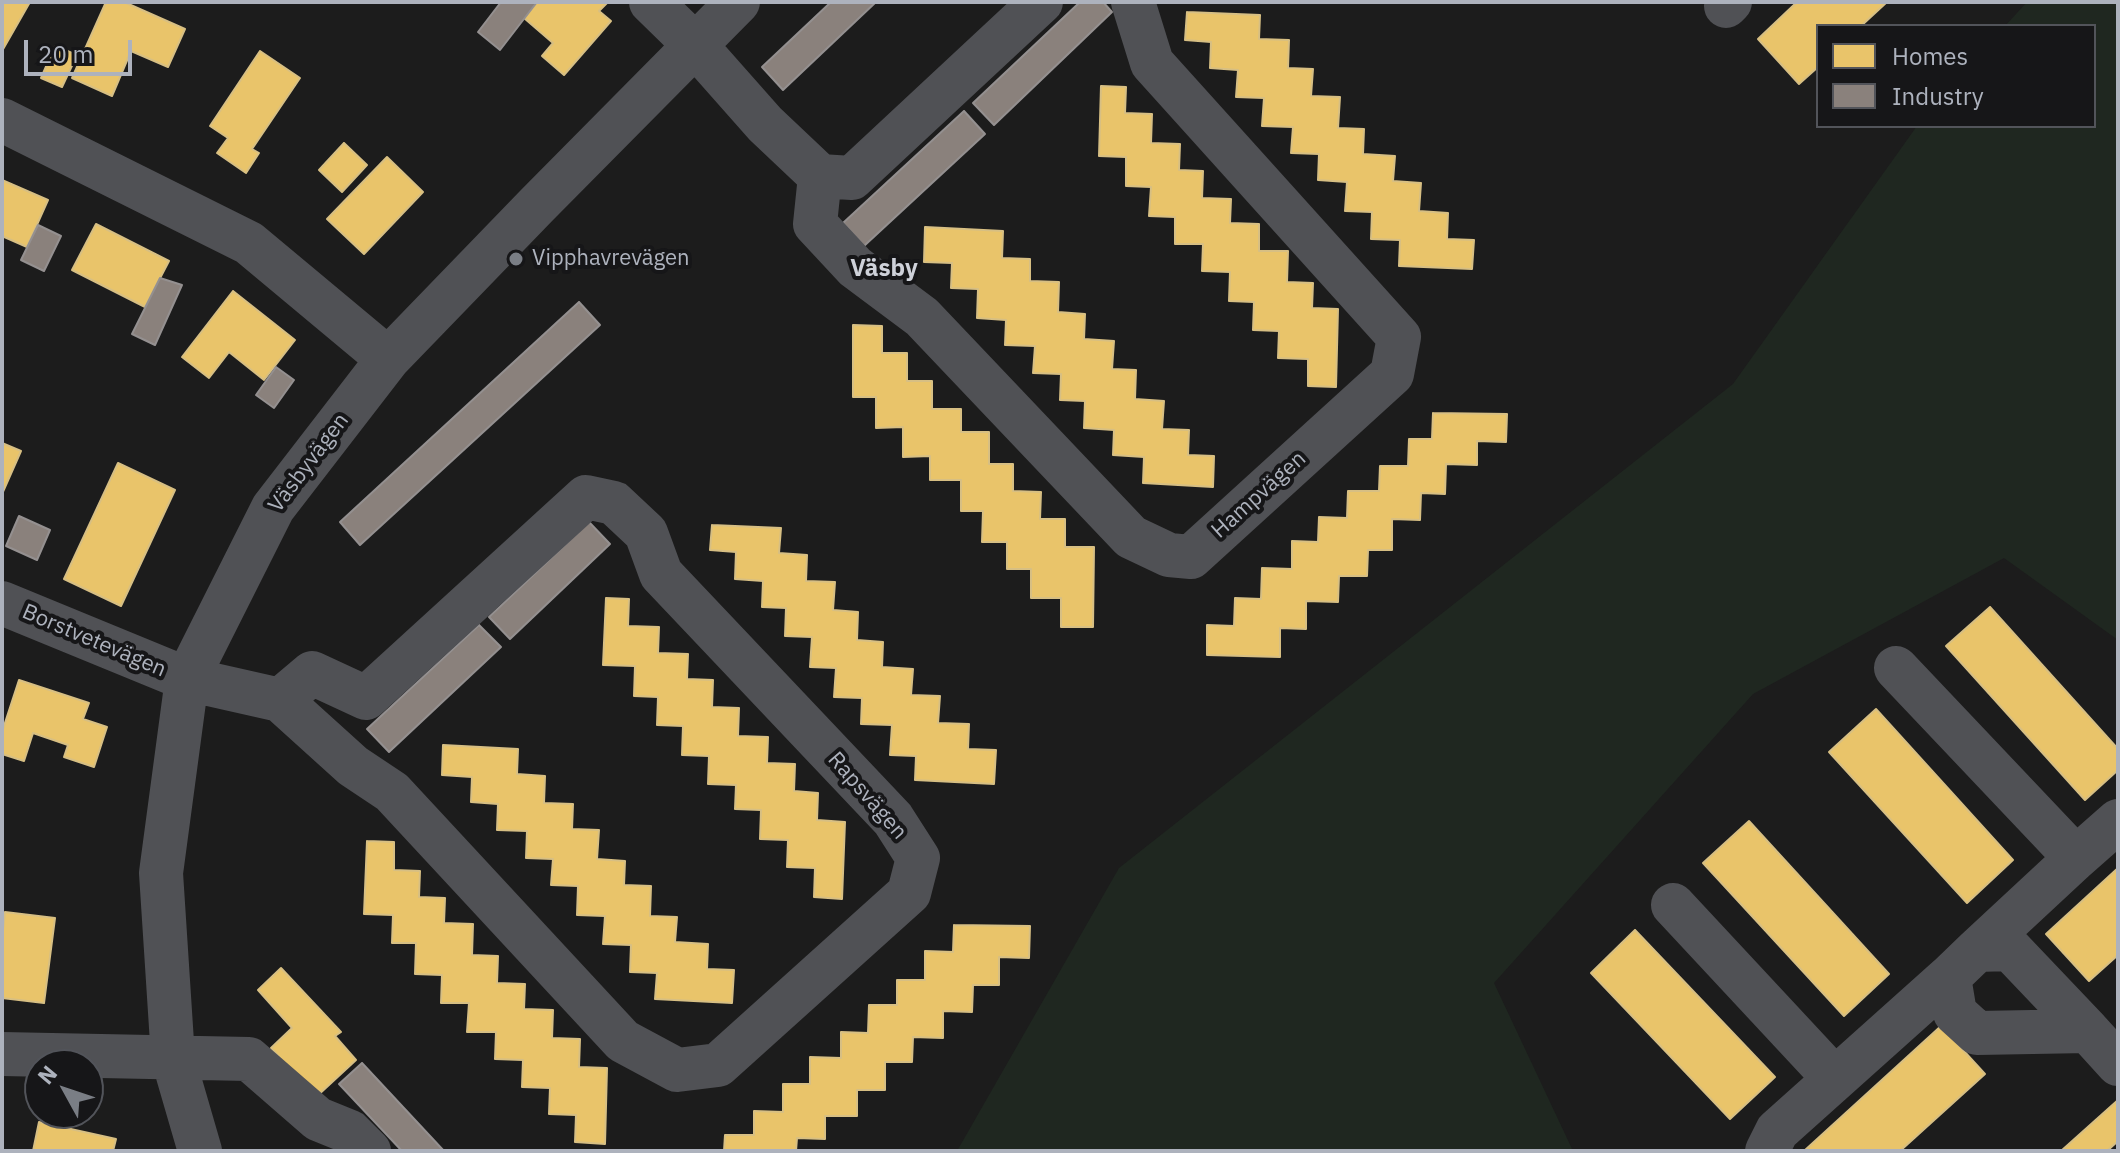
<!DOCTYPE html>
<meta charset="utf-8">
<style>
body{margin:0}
#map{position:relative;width:2120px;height:1153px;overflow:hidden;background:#1c1c1c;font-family:"IBM Plex Sans",sans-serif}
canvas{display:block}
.frame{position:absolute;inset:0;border:4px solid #adb2bd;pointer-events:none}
.legend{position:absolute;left:1816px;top:24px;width:280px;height:104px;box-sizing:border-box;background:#161618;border:2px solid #52545a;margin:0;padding:10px 14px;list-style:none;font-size:24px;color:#adb2bd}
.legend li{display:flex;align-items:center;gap:16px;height:40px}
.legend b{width:40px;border:2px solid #52545a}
.north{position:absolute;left:24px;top:1049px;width:80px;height:80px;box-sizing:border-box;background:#161618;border:2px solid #52545a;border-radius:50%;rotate:310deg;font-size:22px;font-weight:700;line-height:32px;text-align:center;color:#adb2bd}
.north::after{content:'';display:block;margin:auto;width:28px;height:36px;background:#7a7e85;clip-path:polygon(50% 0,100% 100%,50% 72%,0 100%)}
.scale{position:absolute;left:24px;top:40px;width:108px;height:36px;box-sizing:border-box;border:4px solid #adb2bd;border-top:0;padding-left:10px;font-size:24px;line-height:28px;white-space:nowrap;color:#adb2bd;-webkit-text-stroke:6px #161618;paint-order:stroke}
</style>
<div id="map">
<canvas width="2120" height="1153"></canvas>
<div class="frame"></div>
<ul class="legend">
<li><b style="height:22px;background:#e9c46a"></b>Homes</li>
<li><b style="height:22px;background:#8a817c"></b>Industry</li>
</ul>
<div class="north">N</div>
<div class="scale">20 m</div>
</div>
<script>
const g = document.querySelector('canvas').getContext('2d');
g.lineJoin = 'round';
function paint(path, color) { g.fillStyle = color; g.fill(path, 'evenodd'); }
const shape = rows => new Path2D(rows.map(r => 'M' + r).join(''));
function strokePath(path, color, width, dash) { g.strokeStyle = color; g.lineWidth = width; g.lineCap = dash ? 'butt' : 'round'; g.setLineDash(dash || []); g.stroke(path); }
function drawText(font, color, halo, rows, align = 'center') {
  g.font = font + ' "IBM Plex Sans",sans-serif'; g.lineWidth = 8; g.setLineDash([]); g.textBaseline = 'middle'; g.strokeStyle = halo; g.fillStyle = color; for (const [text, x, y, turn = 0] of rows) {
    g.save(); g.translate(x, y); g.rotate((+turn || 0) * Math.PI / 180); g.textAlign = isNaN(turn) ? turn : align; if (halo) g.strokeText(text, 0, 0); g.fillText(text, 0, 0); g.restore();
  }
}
paint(shape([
 [2027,2,2118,2,2118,640,2004,558,1753,694,1494,983,1573,1151,957,1151,1119,868,1733,384,1917,126,2094,126,2094,26,2005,26]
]), '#1f2720');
const homes = shape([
 [2,2,30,2,2,51,2,2],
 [106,2,124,2,185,29,168,67,131,51,112,96,72,78,106,2],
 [537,2,608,2,599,11,611,21,564,75,542,56,553,43,524,18,537,2],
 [1797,2,1887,2,1861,26,1818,26,1818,67,1799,84,1758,39,1797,2],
 [1187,12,1260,15,1259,39,1289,40,1288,68,1313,69,1311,96,1340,97,1338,128,1364,129,1363,154,1395,156,1393,181,1421,183,1419,211,1448,213,1447,239,1474,240,1472,269,1399,266,1400,240,1371,239,1372,212,1345,211,1347,182,1318,180,1319,154,1291,153,1293,127,1262,126,1264,98,1236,97,1238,70,1210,68,1211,42,1185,40,1187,12],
 [55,46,77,55,62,87,41,78,55,46],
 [260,51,300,78,252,149,259,153,246,173,217,153,228,138,210,126,260,51],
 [1101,86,1126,87,1125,113,1152,114,1151,143,1180,144,1179,170,1203,171,1202,198,1231,199,1230,223,1259,224,1259,251,1288,251,1287,282,1313,283,1312,308,1338,309,1336,387,1308,386,1308,359,1278,358,1279,331,1253,330,1254,302,1229,301,1230,272,1202,271,1203,244,1175,244,1175,217,1149,216,1151,187,1126,186,1126,157,1099,156,1101,86],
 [344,143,367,165,342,192,319,170,344,143],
 [387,157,423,192,364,254,327,219,387,157],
 [2,180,48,200,27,247,2,236,2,180],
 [96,224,169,261,145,307,72,270,96,224],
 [925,227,1003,231,1002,258,1030,259,1030,281,1059,282,1058,312,1085,314,1084,339,1114,341,1112,369,1136,370,1135,399,1164,401,1162,429,1189,430,1188,455,1214,456,1213,487,1143,483,1144,457,1113,455,1114,430,1084,428,1085,401,1060,400,1061,374,1033,373,1035,346,1005,345,1006,320,977,318,978,289,951,288,952,263,924,262,925,227],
 [233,291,295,340,264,380,229,352,209,378,182,357,233,291],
 [853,325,882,326,882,353,907,353,907,381,932,381,932,409,961,409,961,432,989,432,989,464,1013,464,1013,491,1041,492,1040,519,1065,519,1065,547,1094,547,1093,627,1061,627,1061,598,1031,598,1031,569,1007,569,1007,542,982,542,983,511,961,511,961,480,930,480,930,456,903,457,903,427,876,428,876,397,853,397,853,325],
 [1433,413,1507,414,1506,442,1477,441,1477,465,1446,464,1445,494,1421,493,1420,520,1392,519,1392,550,1368,550,1367,576,1339,576,1338,602,1306,601,1306,629,1280,628,1280,657,1207,655,1207,625,1234,626,1235,598,1261,599,1262,568,1292,569,1292,541,1318,542,1319,517,1347,518,1348,491,1379,491,1380,466,1408,466,1409,439,1432,439,1433,413],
 [2,443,21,451,2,494,2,443],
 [118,463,175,490,121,606,64,579,118,463],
 [712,525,781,528,779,553,807,555,806,581,835,582,833,610,858,612,857,640,883,642,882,667,913,669,911,695,940,696,938,723,969,724,968,749,996,750,994,784,915,780,916,756,890,755,892,725,861,724,862,698,834,697,836,668,810,667,812,637,785,636,786,608,762,607,763,581,735,579,736,552,710,550,712,525],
 [606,598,629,599,628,626,659,627,658,653,688,654,687,679,713,680,712,707,739,708,738,736,768,737,767,763,795,764,794,791,818,793,817,820,845,822,842,899,814,897,815,868,787,867,788,840,760,839,761,810,735,809,736,785,708,784,709,756,682,755,683,726,657,725,658,697,634,696,635,666,603,665,606,598],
 [1990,607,2118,749,2118,770,2085,800,1946,646,1990,607],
 [19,680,89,703,83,719,107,727,94,767,64,757,68,745,33,733,24,761,2,754,2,732,19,680],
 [1876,709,2013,860,1967,903,1829,752,1876,709],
 [443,745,518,749,517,774,545,776,544,803,573,804,572,829,599,830,597,859,625,861,624,885,651,886,650,916,677,917,675,942,708,944,707,969,734,970,732,1003,655,999,657,973,630,972,631,945,603,944,605,916,577,915,578,886,551,885,553,859,526,858,527,831,497,830,498,804,471,802,472,777,442,775,443,745],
 [1749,821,1889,974,1844,1016,1703,863,1749,821],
 [367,841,394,842,394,870,420,871,419,897,445,898,444,923,473,924,472,955,498,956,497,983,525,984,524,1009,553,1010,552,1038,580,1039,579,1067,607,1068,605,1144,575,1142,576,1115,549,1114,550,1088,522,1087,523,1060,495,1059,496,1032,467,1032,469,1003,441,1003,442,975,415,974,416,943,392,943,393,915,364,914,367,841],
 [2118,868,2118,955,2089,981,2046,934,2118,868],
 [5,912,55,918,44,1003,2,998,2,940,5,912],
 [954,925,1030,926,1029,958,999,957,999,985,973,985,972,1012,943,1011,943,1038,913,1037,912,1062,885,1062,885,1090,857,1090,857,1116,825,1116,825,1139,797,1138,796,1151,724,1151,725,1135,754,1135,754,1111,783,1112,783,1084,810,1084,810,1057,841,1058,841,1032,868,1033,869,1005,897,1005,897,980,925,980,925,951,953,952,954,925],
 [1635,930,1775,1077,1730,1119,1591,973,1635,930],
 [281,968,341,1032,335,1036,356,1060,316,1097,271,1048,292,1028,258,990,281,968],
 [1941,1026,1985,1074,1900,1151,1804,1151,1941,1026],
 [2118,1100,2118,1141,2107,1151,2061,1151,2118,1100],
 [39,1122,116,1139,113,1151,33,1151,39,1122]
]);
paint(homes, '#e9c46a');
strokePath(homes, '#d7bf83', 2);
const industry = shape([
 [501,2,537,2,500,50,478,32,501,2],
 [831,2,876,2,783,90,762,67,831,2],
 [1080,2,1103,2,1112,12,994,125,973,103,1080,2],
 [964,111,985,134,864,246,843,223,964,111],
 [38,225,61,236,44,271,21,260,38,225],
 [160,278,182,285,155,345,132,334,160,278],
 [579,302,600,325,360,545,340,522,579,302],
 [276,367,294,380,274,408,256,395,276,367],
 [19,516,50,530,37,560,6,546,19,516],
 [589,522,610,544,510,639,489,617,589,522],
 [479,625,501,647,389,752,367,729,479,625],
 [362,1063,444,1151,402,1151,339,1084,362,1063]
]);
paint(industry, '#8a817c');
strokePath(industry, '#949090', 2);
strokePath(shape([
 [651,2,696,46,765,124,820,176,852,178,1041,2],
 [1726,6,1730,2],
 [2,120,249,243,388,359],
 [820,176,815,224,855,267,922,317,1131,537,1169,555,1191,557,1392,374,1399,337,1152,63,1133,2],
 [2,603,187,679,280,700,312,673,366,698,586,497,614,503,646,533,661,574,893,819,918,858,909,893,718,1065,677,1070,623,1041,392,792,353,766,280,700],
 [1896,668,2076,858,1977,950],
 [2076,858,2118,821],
 [1673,905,1835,1079],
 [2088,1031,1977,1033,1955,1013,1949,977,1977,950,2010,949,2088,1031,2118,1064],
 [2,1054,249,1059,318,1119,350,1132,369,1151],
 [200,1151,173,1058,161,873,187,679,273,508,388,359,537,205,738,2],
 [1767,1151,1777,1131,1949,977]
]), '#505155', 44);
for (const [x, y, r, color] of [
 [516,259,8,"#7a7e85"]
]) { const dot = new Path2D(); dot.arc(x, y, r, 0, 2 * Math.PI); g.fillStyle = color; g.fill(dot); strokePath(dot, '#161618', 3); }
drawText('22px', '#adb2bd', '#161618', [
 ["Vipphavrevägen",532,259]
], 'left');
drawText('22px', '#adb2bd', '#161618', [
 ["Väsbyvägen",309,463,-53],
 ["Hampvägen",1259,495,-42],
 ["Borstvetevägen",94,641,23],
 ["Rapsvägen",867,796,49]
]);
drawText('bold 24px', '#ced1d9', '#161618', [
 ["Väsby",884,269]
]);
</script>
